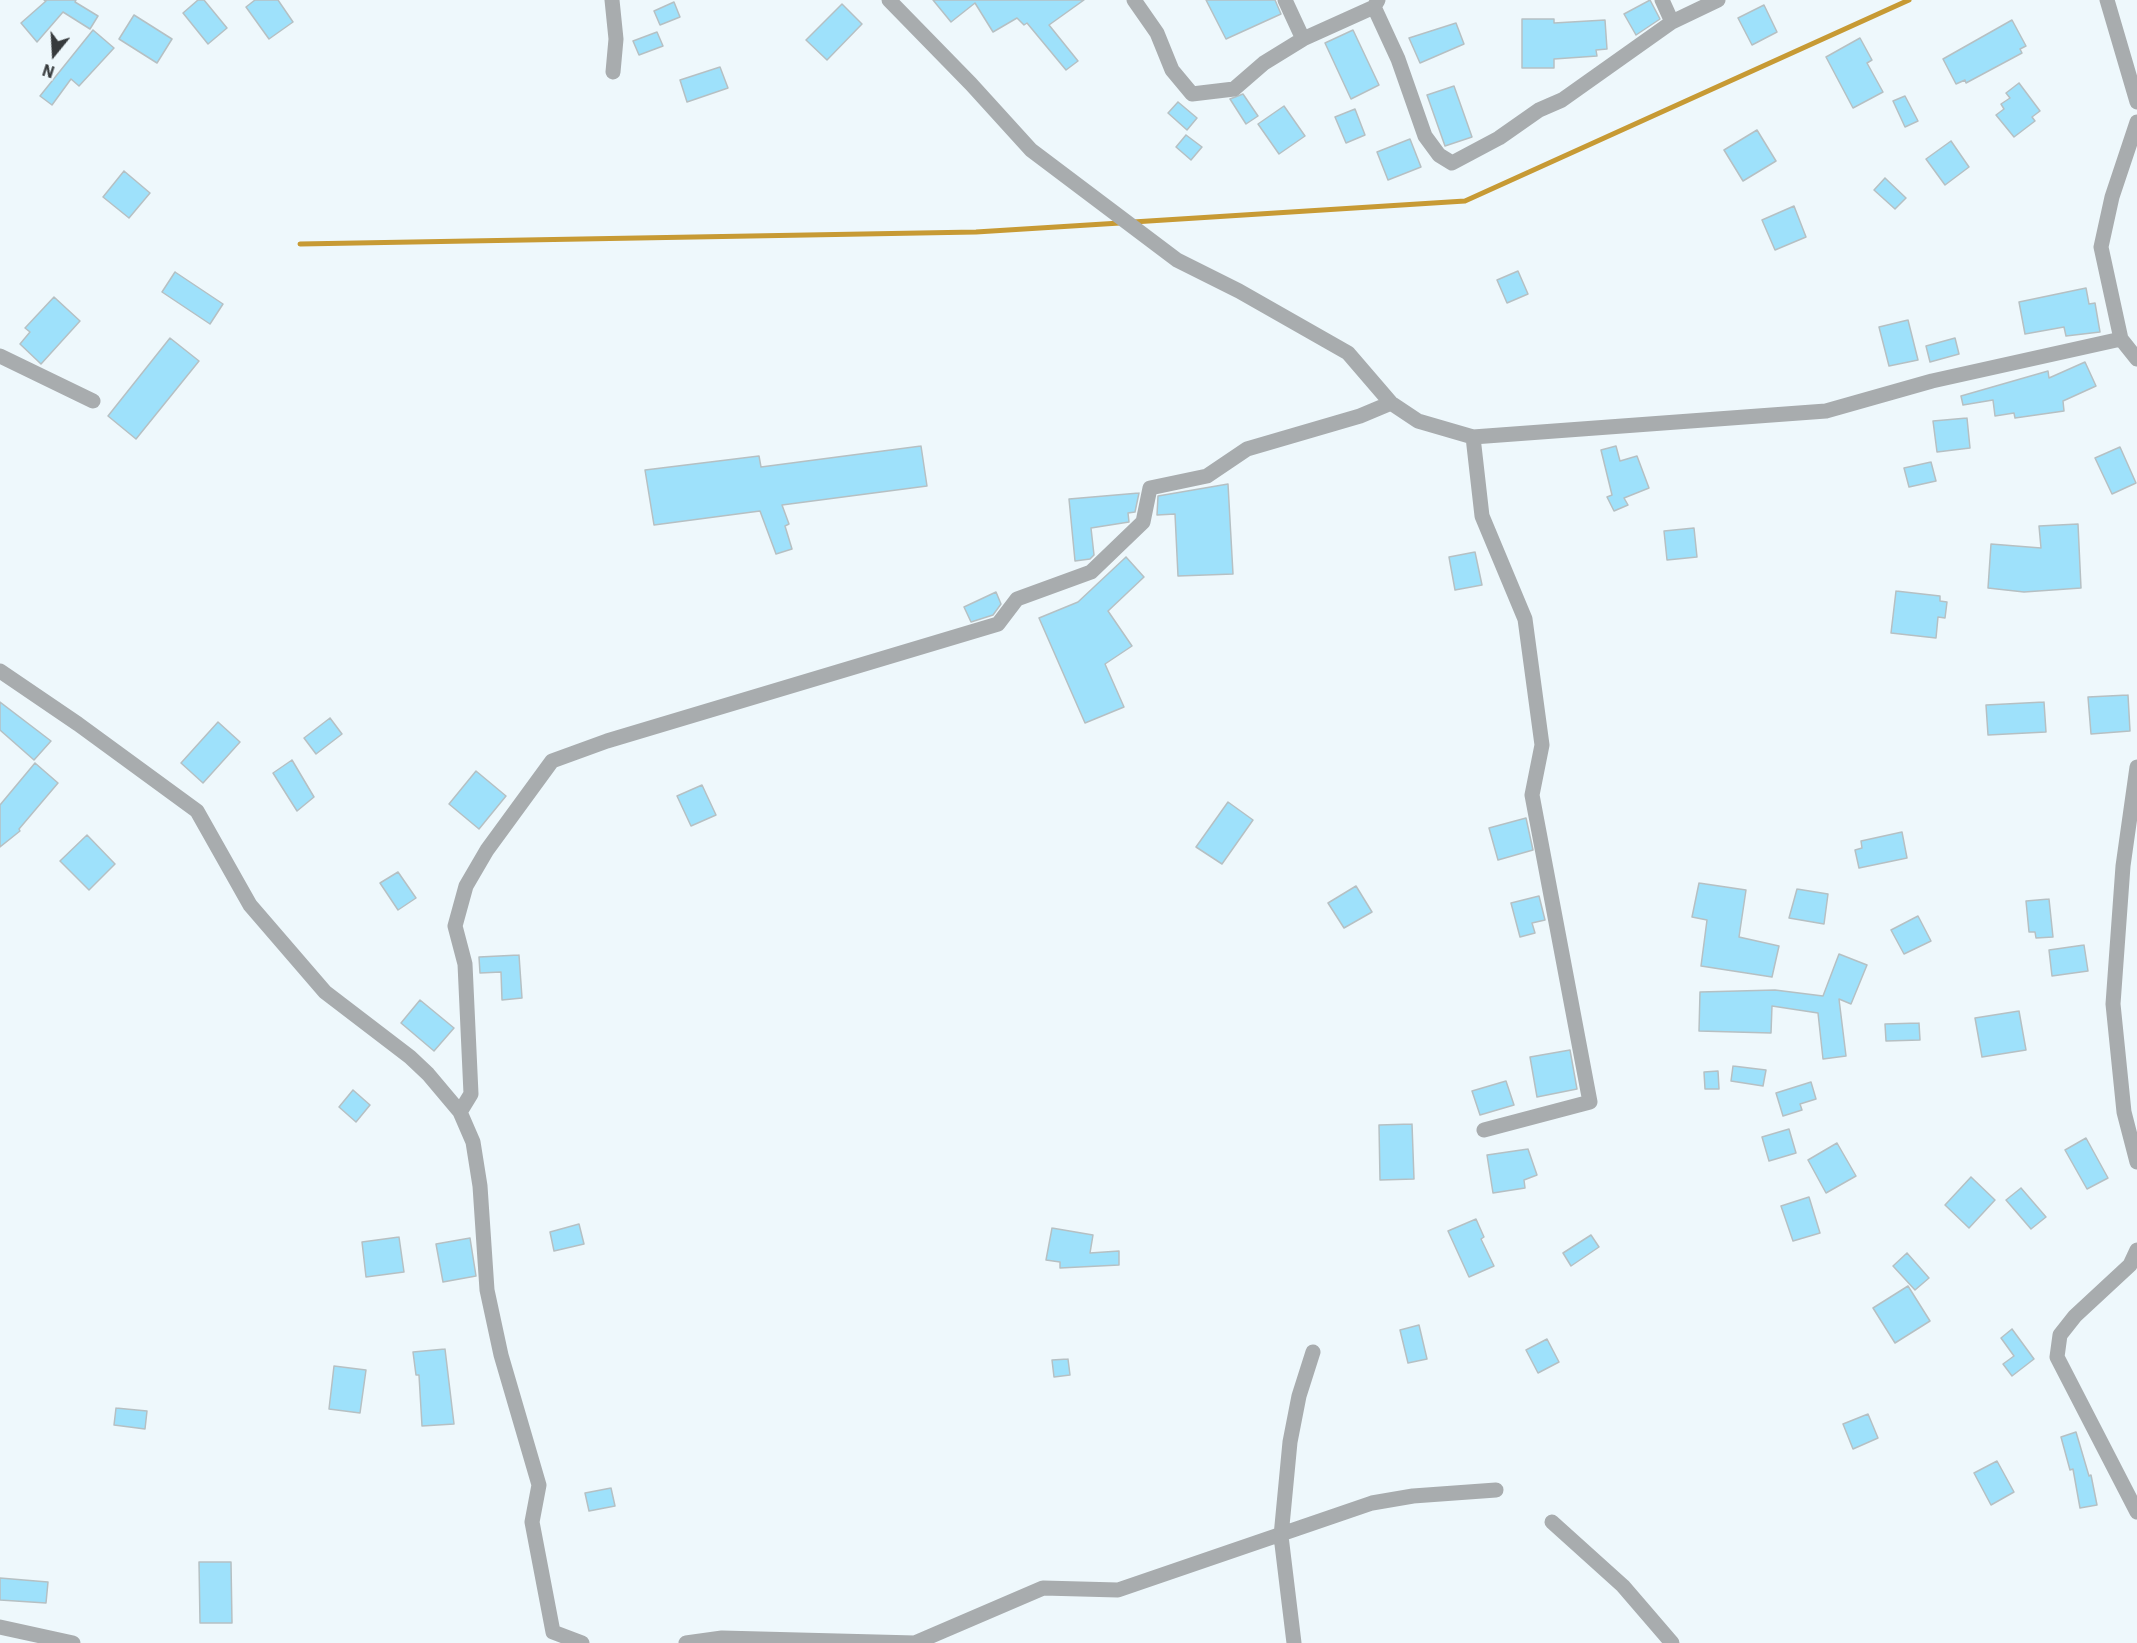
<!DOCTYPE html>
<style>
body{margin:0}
#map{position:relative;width:2137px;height:1643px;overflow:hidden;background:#eef8fc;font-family:"IBM Plex Sans",sans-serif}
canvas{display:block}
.north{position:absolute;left:24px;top:24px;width:60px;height:60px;-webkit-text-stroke:4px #eef8fc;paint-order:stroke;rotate:198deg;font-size:16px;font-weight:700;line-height:24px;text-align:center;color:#363a3c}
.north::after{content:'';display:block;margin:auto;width:21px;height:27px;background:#363a3c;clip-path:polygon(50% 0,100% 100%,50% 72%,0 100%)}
</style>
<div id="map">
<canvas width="2137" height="1643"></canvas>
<div class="north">N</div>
</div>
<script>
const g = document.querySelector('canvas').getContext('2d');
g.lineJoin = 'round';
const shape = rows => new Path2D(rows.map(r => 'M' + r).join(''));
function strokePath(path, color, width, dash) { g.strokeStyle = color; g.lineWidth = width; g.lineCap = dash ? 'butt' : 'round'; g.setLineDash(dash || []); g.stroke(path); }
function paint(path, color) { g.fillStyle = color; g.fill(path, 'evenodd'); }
strokePath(shape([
 [1133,222,1465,201,1909,0],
 [300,244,976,232,1120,223]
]), '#c79a34', 5);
const building = shape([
 [44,0,76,0,75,2,98,16,90,29,63,12,37,42,21,23,46,1,44,0],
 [198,0,204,0,227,28,208,44,183,13,198,0],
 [255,0,278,0,293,22,269,39,246,7,255,0],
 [933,0,1084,0,1049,25,1078,61,1066,70,1027,23,1024,25,1017,18,993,32,975,3,951,22,933,0],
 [1206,0,1275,0,1281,14,1226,39,1206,0],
 [1650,0,1660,19,1636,35,1624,14,1650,0],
 [674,2,680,17,660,25,654,11,674,2],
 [842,4,862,24,827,60,806,40,842,4],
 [1764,5,1777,32,1752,45,1738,18,1764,5],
 [134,15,172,39,157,63,119,39,134,15],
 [1522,19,1554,19,1554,23,1605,20,1607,49,1596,50,1597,56,1554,59,1554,68,1522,68,1522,19],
 [2012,20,2026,46,2020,49,2022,53,1966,83,1965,80,1956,84,1943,59,2012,20],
 [1456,23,1464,44,1420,63,1409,38,1456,23],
 [93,30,114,48,79,86,71,79,52,105,40,96,93,30],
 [1353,30,1379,85,1351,99,1325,43,1353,30],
 [657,32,663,46,639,55,633,41,657,32],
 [1860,38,1872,60,1867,63,1883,92,1853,108,1826,57,1860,38],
 [720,67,728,88,687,102,680,80,720,67],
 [2019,83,2040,111,2032,117,2035,121,2014,137,1996,115,2004,109,2001,104,2010,98,2006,93,2019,83],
 [1454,86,1472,137,1445,146,1427,95,1454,86],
 [1243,94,1258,116,1246,124,1230,99,1243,94],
 [1905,96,1918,121,1905,127,1893,101,1905,96],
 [1178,102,1197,118,1187,130,1168,113,1178,102],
 [1284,106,1305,136,1279,154,1258,124,1284,106],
 [1355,109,1365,135,1346,143,1335,117,1355,109],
 [1757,130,1776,161,1743,181,1724,150,1757,130],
 [1186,135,1202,147,1191,160,1176,147,1186,135],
 [1410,139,1421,167,1388,180,1377,152,1410,139],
 [1951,141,1969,167,1945,185,1926,159,1951,141],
 [124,171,150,193,129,218,103,197,124,171],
 [1885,178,1906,198,1895,209,1874,190,1885,178],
 [1794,206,1806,237,1775,250,1762,220,1794,206],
 [1518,271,1528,294,1507,303,1497,280,1518,271],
 [175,272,223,304,210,324,162,292,175,272],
 [2086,288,2089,304,2095,303,2100,332,2066,336,2064,327,2025,334,2019,302,2086,288],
 [54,297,80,321,41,364,20,344,30,332,25,328,54,297],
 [1908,320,1918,360,1889,366,1879,327,1908,320],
 [170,338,199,361,136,439,108,416,170,338],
 [1955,338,1959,354,1930,362,1926,346,1955,338],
 [2085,362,2096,386,2063,401,2064,411,2015,418,2014,413,1995,416,1993,400,1963,405,1961,396,2048,371,2049,378,2085,362],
 [1967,418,1970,448,1937,452,1933,421,1967,418],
 [921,446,927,486,782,505,789,524,785,526,792,549,776,554,760,511,654,525,645,470,759,456,761,467,921,446],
 [1616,446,1620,461,1637,456,1649,488,1624,498,1628,505,1614,511,1607,497,1612,495,1601,450,1616,446],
 [2120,447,2136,483,2112,494,2095,458,2120,447],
 [1931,462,1936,481,1909,487,1904,468,1931,462],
 [1228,484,1233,574,1178,576,1175,514,1157,515,1158,496,1228,484],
 [1139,493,1135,512,1128,513,1129,522,1091,528,1094,555,1090,559,1075,561,1069,499,1139,493],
 [2078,524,2081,588,2024,592,1988,588,1991,544,2041,548,2039,526,2078,524],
 [1694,528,1697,557,1667,560,1664,531,1694,528],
 [1475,552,1482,585,1455,590,1449,557,1475,552],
 [1126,557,1144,577,1108,611,1132,646,1105,664,1124,707,1085,723,1039,618,1078,602,1126,557],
 [1896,591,1940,596,1940,601,1947,602,1945,618,1938,617,1936,638,1891,633,1896,591],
 [996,592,1001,604,993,615,971,622,964,607,996,592],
 [2128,695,2130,731,2091,734,2088,697,2128,695],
 [0,702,51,741,34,760,0,730,0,702],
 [2044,702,2046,732,1988,735,1986,705,2044,702],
 [330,718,342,734,316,754,304,738,330,718],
 [218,722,240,742,203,783,181,763,218,722],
 [292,760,314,797,297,811,273,773,292,760],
 [35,763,58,783,19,829,20,831,0,847,0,805,35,763],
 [476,771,506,796,479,829,449,804,476,771],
 [702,785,716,815,691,826,677,796,702,785],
 [1228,802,1253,820,1222,864,1196,847,1228,802],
 [1526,818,1533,850,1498,860,1489,828,1526,818],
 [1902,832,1907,858,1859,868,1855,850,1862,848,1861,841,1902,832],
 [87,835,115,864,89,890,60,861,87,835],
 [398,872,416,898,398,910,380,883,398,872],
 [1699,883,1746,890,1739,937,1779,946,1772,977,1701,966,1707,920,1692,917,1699,883],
 [1356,886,1372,912,1344,928,1328,903,1356,886],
 [1797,889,1828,894,1824,924,1789,918,1797,889],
 [1539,896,1545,920,1532,923,1535,933,1520,937,1511,903,1539,896],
 [2049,899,2053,937,2036,938,2035,932,2029,932,2026,901,2049,899],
 [1918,916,1931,941,1904,954,1891,930,1918,916],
 [2084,945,2088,971,2052,976,2049,950,2084,945],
 [1839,954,1867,965,1851,1004,1839,999,1846,1056,1823,1059,1818,1013,1772,1006,1771,1033,1699,1031,1700,992,1775,990,1823,996,1839,954],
 [519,955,522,998,502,1000,501,972,480,973,479,957,519,955],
 [420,1000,454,1028,434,1051,401,1023,420,1000],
 [2019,1011,2026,1050,1982,1057,1975,1018,2019,1011],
 [1919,1023,1920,1040,1886,1041,1885,1024,1919,1023],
 [1570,1050,1577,1089,1537,1097,1530,1057,1570,1050],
 [1733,1066,1766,1070,1763,1086,1731,1081,1733,1066],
 [1718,1071,1719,1089,1705,1089,1704,1072,1718,1071],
 [1506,1081,1514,1105,1480,1115,1472,1091,1506,1081],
 [1811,1082,1816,1099,1800,1104,1802,1110,1783,1116,1776,1093,1811,1082],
 [353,1090,370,1105,356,1122,339,1107,353,1090],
 [1412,1124,1414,1179,1380,1180,1379,1125,1412,1124],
 [1789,1129,1796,1153,1769,1161,1762,1137,1789,1129],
 [2086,1138,2108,1178,2087,1189,2065,1150,2086,1138],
 [1837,1143,1856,1176,1826,1193,1808,1160,1837,1143],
 [1528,1149,1537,1175,1524,1180,1525,1188,1493,1193,1487,1155,1528,1149],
 [1971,1177,1995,1200,1969,1228,1945,1205,1971,1177],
 [2021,1188,2046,1217,2031,1229,2006,1200,2021,1188],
 [1809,1197,1820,1233,1793,1241,1781,1206,1809,1197],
 [1476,1219,1484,1237,1481,1239,1494,1266,1469,1277,1448,1231,1476,1219],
 [579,1224,584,1244,554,1251,550,1232,579,1224],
 [1052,1228,1093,1235,1090,1253,1119,1251,1119,1265,1060,1268,1060,1262,1046,1260,1052,1228],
 [1591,1235,1599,1247,1571,1266,1563,1253,1591,1235],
 [399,1237,404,1272,366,1277,362,1242,399,1237],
 [470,1238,476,1276,443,1282,436,1244,470,1238],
 [1907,1253,1929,1278,1915,1290,1893,1266,1907,1253],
 [1908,1286,1930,1321,1895,1343,1873,1308,1908,1286],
 [1419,1325,1427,1359,1408,1363,1400,1330,1419,1325],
 [2012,1329,2034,1359,2012,1376,2003,1364,2014,1356,2001,1338,2012,1329],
 [1547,1339,1559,1362,1538,1373,1526,1350,1547,1339],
 [445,1349,454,1424,422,1426,419,1375,416,1375,413,1352,445,1349],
 [1068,1359,1070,1375,1054,1377,1052,1360,1068,1359],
 [334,1366,366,1370,360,1413,329,1409,334,1366],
 [116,1408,147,1411,145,1429,114,1425,116,1408],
 [1868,1414,1878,1438,1853,1449,1843,1424,1868,1414],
 [2076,1432,2089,1476,2091,1475,2097,1505,2080,1508,2073,1469,2070,1470,2061,1437,2076,1432],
 [1997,1461,2014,1492,1991,1505,1974,1473,1997,1461],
 [611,1488,615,1506,589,1511,585,1493,611,1488],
 [199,1562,231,1562,232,1623,200,1623,199,1562],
 [0,1578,48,1582,46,1603,0,1600,0,1578]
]);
paint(building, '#9ee1fb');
strokePath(building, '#b6c0c3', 1.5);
strokePath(shape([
 [612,0,616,39,613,72],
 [889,0,971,84,1031,150,1177,260,1239,291,1348,353,1391,403,1418,421,1473,437,1826,411,1932,381,2121,339],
 [1134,0,1157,33,1172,70,1192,94,1234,89,1264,63,1303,39,1374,7,1378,0],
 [1285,0,1303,39],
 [1662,0,1672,22],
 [2107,0,2137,102],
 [1374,7,1398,59,1425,136,1439,155,1452,163,1499,138,1539,110,1562,100,1672,22,1718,0],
 [2137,122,2112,197,2101,247,2121,339,2137,359],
 [0,356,93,401],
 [1473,437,1482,516,1525,619,1542,745,1532,795,1590,1102,1484,1130],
 [0,671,78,724,197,811,250,905,325,992,410,1057,428,1074,460,1112,473,1142,480,1186,487,1290,501,1355,539,1485,532,1522,553,1632,582,1643],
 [2137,767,2123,866,2113,1004,2124,1112,2137,1162],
 [460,1112,471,1094,465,964,455,926,466,886,487,850,552,761,607,741,998,624,1017,599,1091,572,1143,522,1150,488,1207,476,1247,449,1360,416,1391,403],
 [2137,1250,2130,1265,2075,1316,2060,1335,2057,1357,2137,1512],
 [1552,1522,1623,1586,1672,1643],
 [0,1627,73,1643],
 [686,1643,722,1638,915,1643,1043,1588,1118,1590,1372,1503,1413,1496,1496,1490],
 [1294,1643,1281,1536,1290,1442,1299,1396,1313,1352]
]), '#a8acae', 15);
</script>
